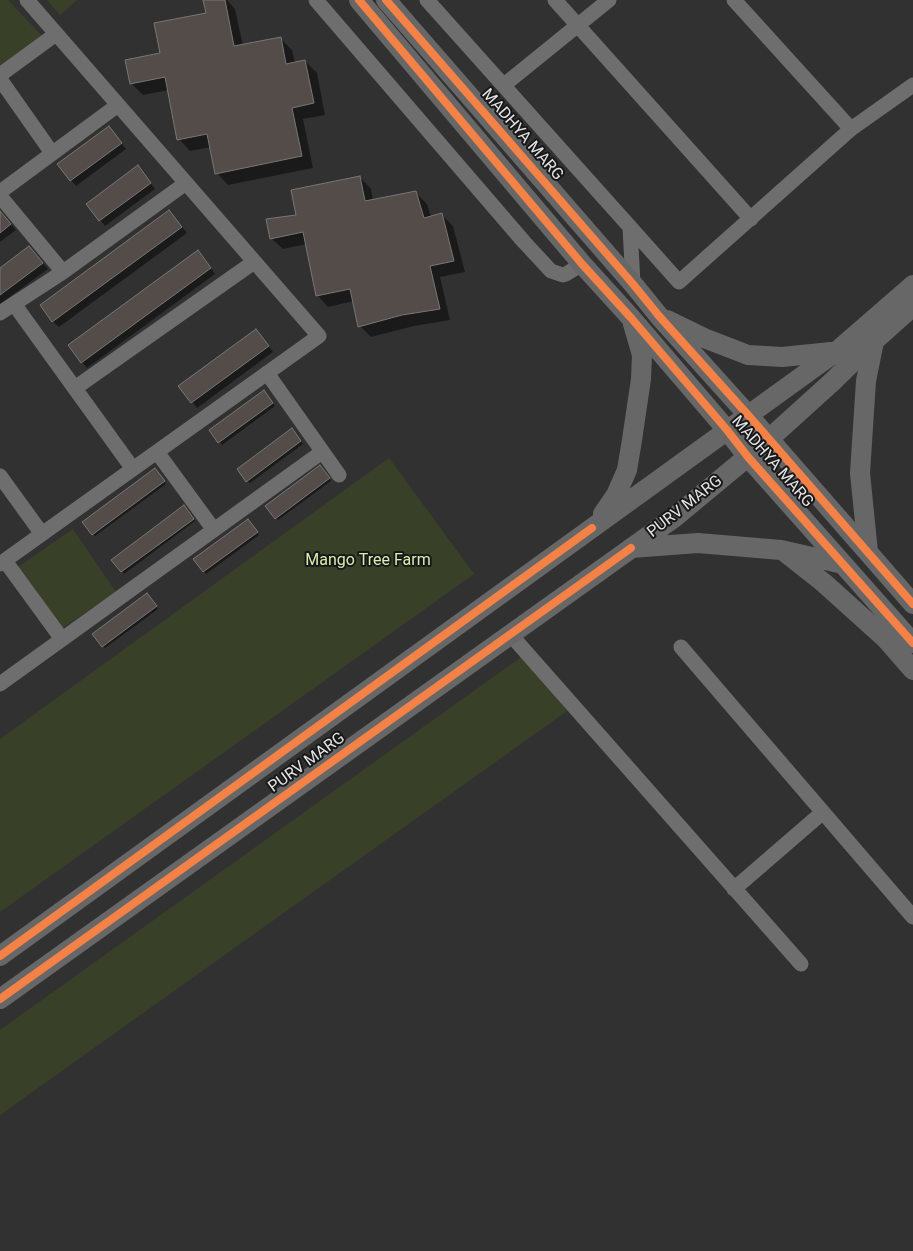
<!DOCTYPE html>
<style>
body{margin:0}
canvas{display:block;background:#313131}
</style>
<canvas width="913" height="1251"></canvas>
<script>
const g = document.querySelector('canvas').getContext('2d');
g.lineJoin = 'round';
function paint(path, color) { g.fillStyle = color; g.fill(path, 'evenodd'); }
const shape = rows => new Path2D(rows.map(r => 'M' + r).join(''));
function strokePath(path, color, width, dash) { g.strokeStyle = color; g.lineWidth = width; g.lineCap = dash ? 'butt' : 'round'; g.setLineDash(dash || []); g.stroke(path); }
function drawText(font, color, halo, rows, align = 'center') {
  g.font = font + ' Roboto,sans-serif'; g.lineWidth = 4; g.setLineDash([]); g.textBaseline = 'middle'; g.strokeStyle = halo; g.fillStyle = color; for (const [text, x, y, turn = 0] of rows) {
    g.save(); g.translate(x, y); g.rotate((+turn || 0) * Math.PI / 180); g.textAlign = isNaN(turn) ? turn : align; if (halo) g.strokeText(text, 0, 0); g.fillText(text, 0, 0); g.restore();
  }
}
paint(shape([
 [0,0,8,0,43,37,0,68],
 [47,0,77,0,60,15],
 [389,458,474,574,0,912,0,739],
 [73,529,116,592,61,629,18,567],
 [524,655,567,711,0,1115,0,1030]
]), '#384128');
paint(shape([
 [208,0,227,0,235,9,243,46,280,38,292,50,295,63,305,61,317,73,325,115,303,119,313,168,228,185,217,173,211,147,190,151,179,139,169,90,143,95,131,83,207,14],
 [109,127,126,149,76,186,71,180],
 [143,172,155,189,105,226,100,220],
 [360,177,371,189,373,201,416,193,427,204,431,217,441,214,453,226,465,272,440,277,450,320,414,326,371,337,360,326,354,301,328,307,317,295,307,244,283,249,271,238,298,217],
 [169,211,187,233,59,327,53,322,41,305],
 [0,212,16,230,0,242],
 [35,253,48,269,0,304,0,269],
 [203,257,215,274,87,368,82,362],
 [261,336,273,352,197,408,180,386],
 [266,394,275,406,222,445,211,431],
 [294,432,303,444,250,483,247,481],
 [322,469,331,481,278,520,276,518],
 [158,472,166,484,95,536,93,534],
 [187,509,195,521,124,574,122,571,113,560],
 [250,523,259,535,206,574,204,571],
 [149,597,158,609,105,648,103,646]
]), '#0007');
const building = shape([
 [203,0,225,0,234,46,281,37,286,64,305,60,314,103,292,108,302,156,215,174,207,134,177,140,165,77,130,84,125,60,160,53,154,23,206,13,203,0],
 [109,126,122,143,70,181,57,164,109,126],
 [138,165,151,183,99,221,86,204,138,165],
 [360,176,365,201,416,191,424,218,442,213,454,261,430,266,440,309,402,315,358,327,350,289,316,296,303,232,270,239,266,219,296,215,291,190,360,176],
 [169,210,182,227,52,322,40,305,169,210],
 [0,211,11,224,0,233,0,211],
 [29,246,43,263,0,295,0,268,29,246],
 [198,250,211,268,81,363,68,345,198,250],
 [256,329,269,346,191,403,178,386,256,329],
 [264,390,273,403,218,443,209,430,264,390],
 [292,428,301,441,246,482,237,469,292,428],
 [320,465,330,478,275,519,265,506,320,465],
 [155,468,165,481,92,535,82,522,155,468],
 [184,505,194,519,121,572,111,560,184,505],
 [248,519,258,532,203,572,193,559,248,519],
 [147,593,157,606,102,647,92,634,147,593]
]);
paint(building, '#534c49');
strokePath(building, '#777776', 1);
strokePath(shape([
 [316,0,524,242,551,271,563,275,566,274,582,264],
 [427,0,630,227,633,284],
 [555,0,751,219],
 [734,0,851,129],
 [0,75,56,34],
 [0,79,52,153],
 [504,85,609,0],
 [0,192,118,105],
 [0,196,63,272],
 [630,227,679,282,851,129,913,85],
 [14,304,133,469],
 [0,313,63,272,186,183],
 [267,373,339,475],
 [75,388,254,262],
 [157,452,214,530],
 [0,476,42,534],
 [5,561,62,639],
 [0,564,319,336,27,0],
 [510,634,801,964],
 [681,647,913,917],
 [0,684,322,452],
 [734,889,823,812]
]), '#6f6e6f', 15);
strokePath(shape([
 [359,0,582,264,632,319,727,430,748,457,913,643],
 [386,0,633,284,659,316,748,415,913,604],
 [667,320,704,338,748,355,782,357,831,352],
 [603,514,616,495,627,470,632,440,641,379,642,355,633,324],
 [631,548,698,543,781,550,843,564],
 [868,552,860,473,866,381,874,341],
 [786,553,824,583,885,638,913,670],
 [0,956,837,351,913,285],
 [0,999,675,517,769,439,832,382,874,341,913,306]
]), '#676767', 20);
strokePath(shape([
 [359,0,582,264,632,319,727,430,748,457,913,643],
 [386,0,633,284,659,316,748,415,913,604],
 [0,956,592,528],
 [0,999,631,548]
]), '#f48246', 8);
drawText('16px', '#e4e3e5', '#181819', [
 ["MADHYA MARG",522,135,49],
 ["MADHYA MARG",772,462,49],
 ["PURV MARG",685,507,-38],
 ["PURV MARG",307,763,-36]
]);
drawText('16px', '#d7eeb2', '#181819', [
 ["Mango Tree Farm",368,561]
]);
</script>
